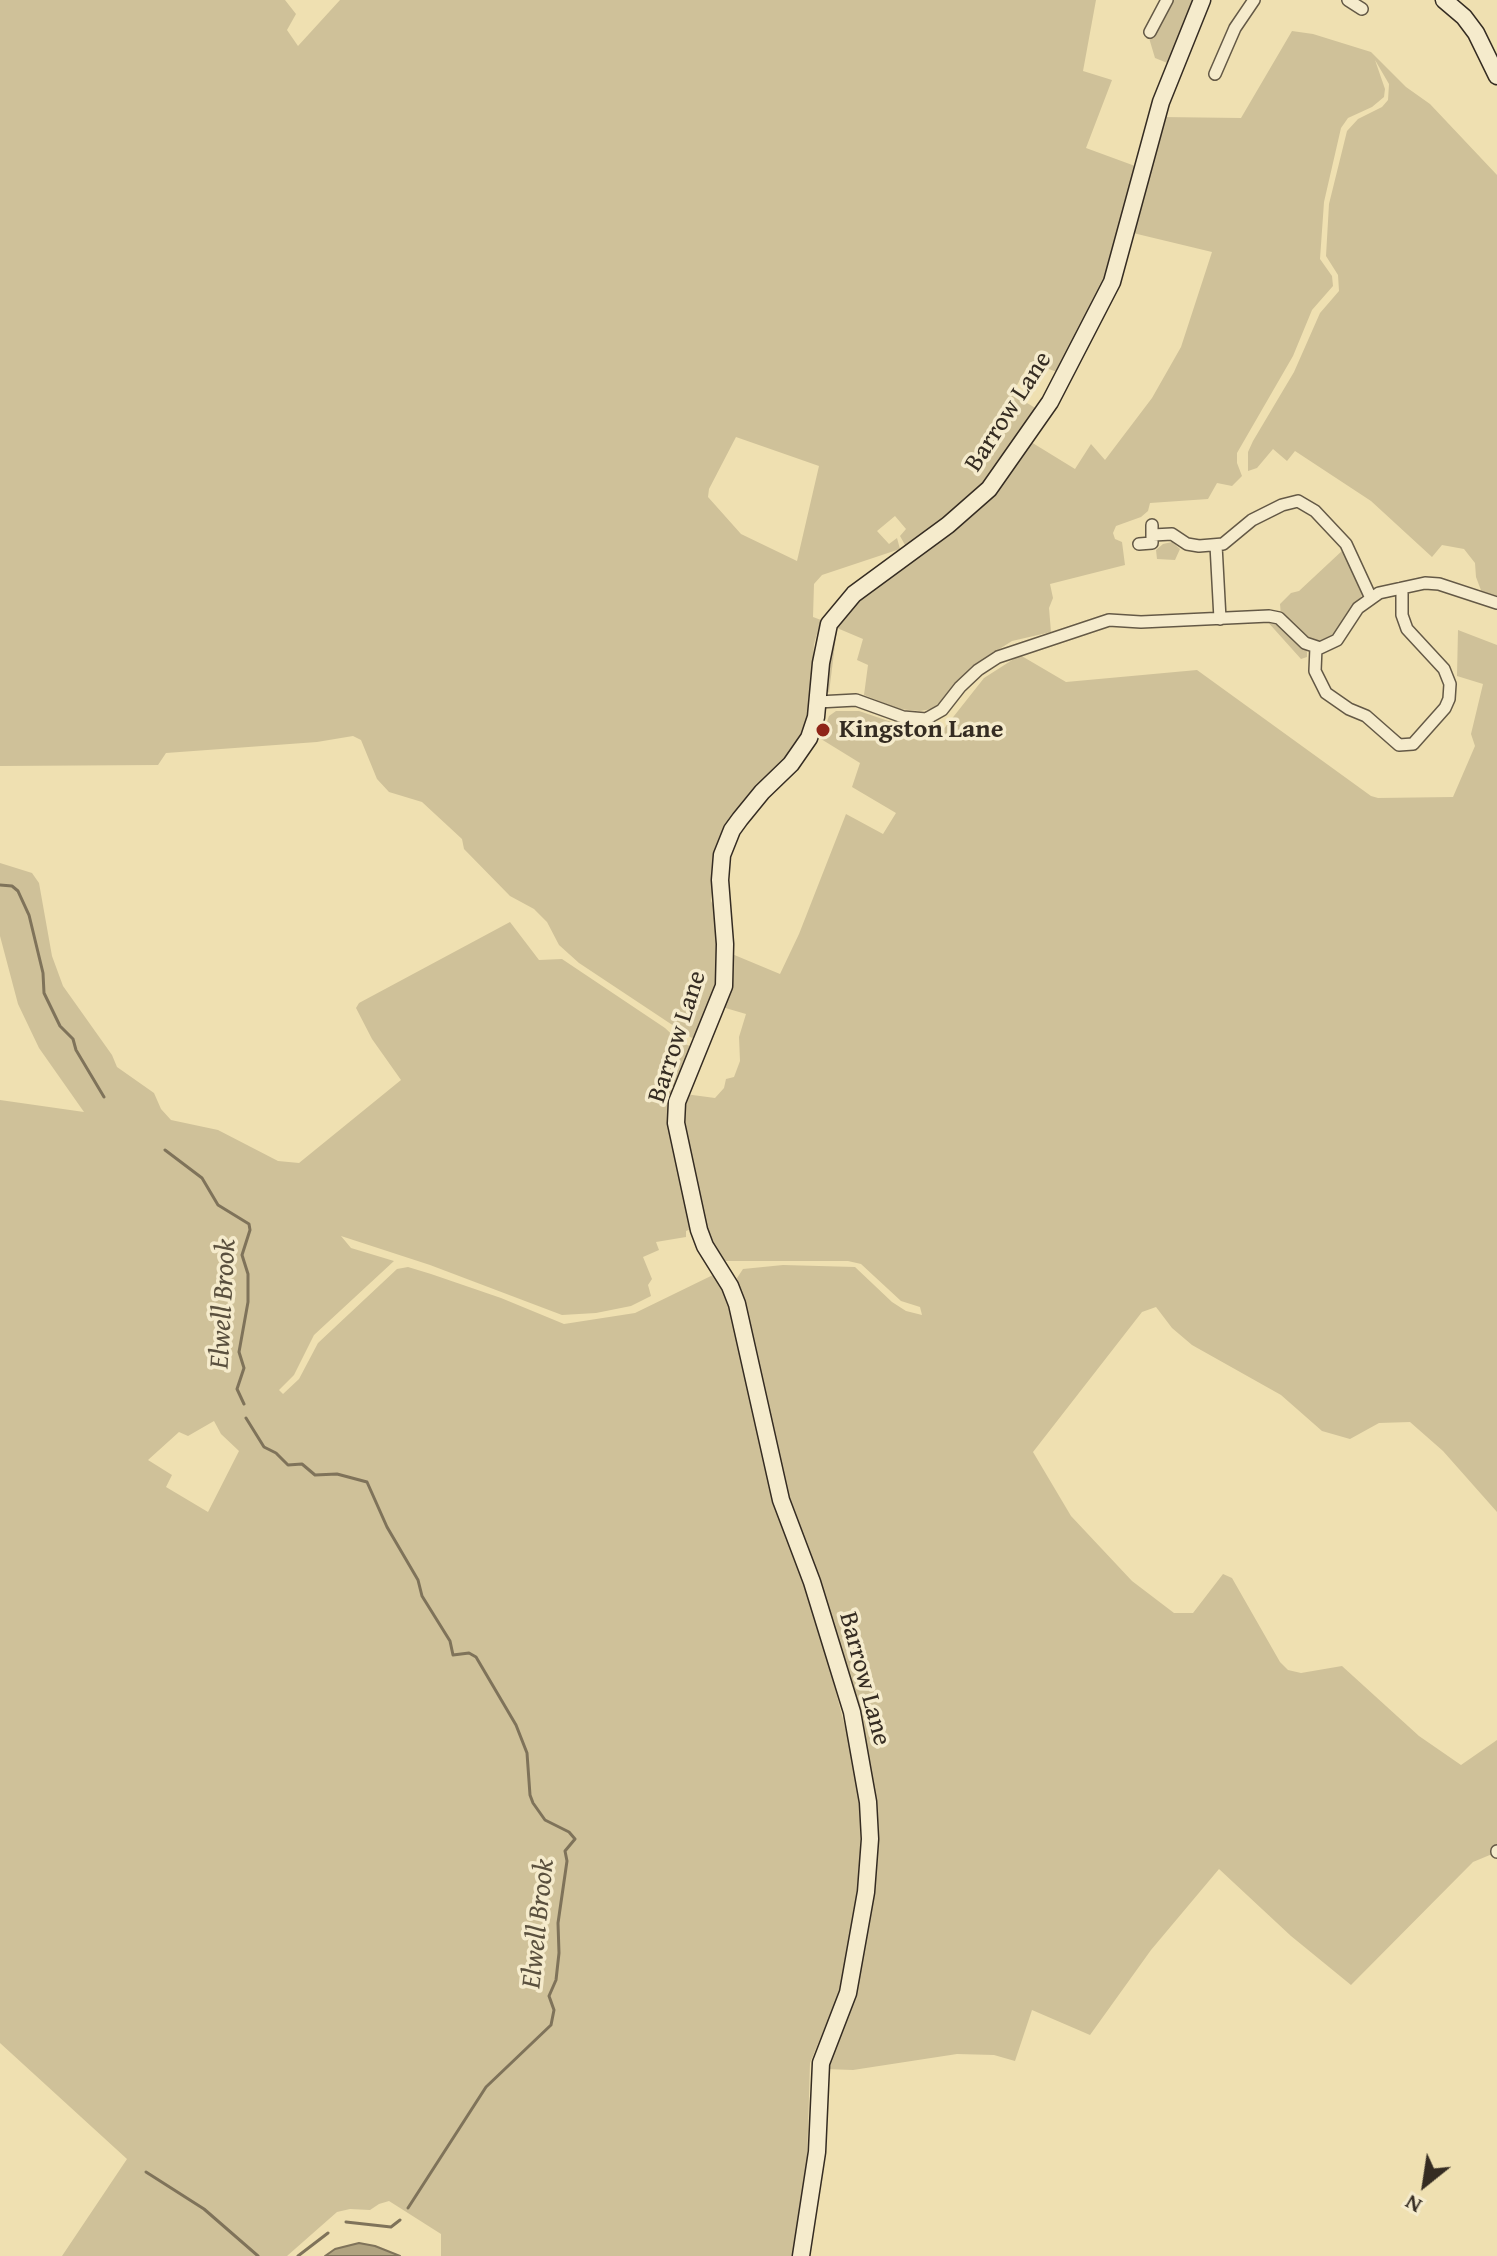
<!DOCTYPE html>
<style>
body{margin:0}
#map{position:relative;width:1497px;height:2256px;overflow:hidden;background:#efe0b1;font-family:"Gentium Book Plus",serif}
canvas{display:block}
.north{position:absolute;left:1385px;top:2144px;width:80px;height:80px;-webkit-text-stroke:6px #f5ebcc;paint-order:stroke;rotate:210deg;font-size:22px;font-weight:700;line-height:32px;text-align:center;color:#352c22}
.north::after{content:'';display:block;margin:auto;width:28px;height:36px;background:#352c22;clip-path:polygon(50% 0,100% 100%,50% 72%,0 100%)}
</style>
<div id="map">
<canvas width="1497" height="2256"></canvas>
<div class="north">N</div>
</div>
<script>
const g = document.querySelector('canvas').getContext('2d');
g.lineJoin = 'round';
function paint(path, color) { g.fillStyle = color; g.fill(path, 'evenodd'); }
const shape = rows => new Path2D(rows.map(r => 'M' + r).join(''));
function strokePath(path, color, width, dash) { g.strokeStyle = color; g.lineWidth = width; g.lineCap = dash ? 'butt' : 'round'; g.setLineDash(dash || []); g.stroke(path); }
function drawText(font, color, halo, rows, align = 'center') {
  g.font = font + ' "Gentium Book Plus",serif'; g.lineWidth = 7; g.setLineDash([]); g.textBaseline = 'middle'; g.strokeStyle = halo; g.fillStyle = color; for (const [text, x, y, turn = 0] of rows) {
    g.save(); g.translate(x, y); g.rotate((+turn || 0) * Math.PI / 180); g.textAlign = isNaN(turn) ? turn : align; if (halo) g.strokeText(text, 0, 0); g.fillText(text, 0, 0); g.restore();
  }
}
paint(shape([
 [0,0,285,0,296,14,287,30,298,46,340,0,1096,0,1083,71,1112,80,1086,148,1135,166,1103,287,1057,372,1030,362,1012,394,1037,409,986,483,914,543,905,545,900,536,906,529,895,516,877,531,889,544,897,538,900,549,822,575,814,584,813,617,821,620,814,644,809,720,804,734,716,856,711,901,716,910,718,980,698,1036,692,1038,579,963,559,945,547,922,534,909,510,896,464,849,462,839,422,802,389,792,377,779,361,740,353,736,317,742,166,753,158,765,0,766],
 [736,437,819,466,797,561,741,534,708,497,709,489],
 [1170,0,1195,0,1170,64,1155,58,1149,38],
 [1292,31,1313,34,1371,52,1406,87,1430,104,1497,175,1497,598,1482,593,1476,577,1475,563,1464,549,1442,545,1432,557,1371,501,1295,451,1287,461,1273,449,1257,468,1248,471,1248,452,1253,441,1294,372,1320,313,1339,291,1338,275,1326,256,1329,204,1347,131,1358,119,1382,107,1388,100,1389,84,1375,60,1385,89,1384,97,1372,107,1348,118,1341,128,1324,202,1320,259,1332,276,1333,286,1312,310,1293,356,1237,453,1237,463,1242,476,1232,486,1217,483,1208,499,1150,503,1148,511,1141,517,1116,526,1113,533,1115,539,1122,542,1125,565,1050,584,1053,598,1049,608,1051,632,1012,641,971,667,948,696,932,709,920,711,899,709,864,695,868,665,857,660,863,639,837,628,829,693,825,688,833,630,863,595,975,513,1031,442,1075,469,1091,444,1105,460,1152,398,1181,347,1212,252,1133,233,1162,117,1241,118],
 [1172,542,1180,549,1175,560,1157,559,1156,550,1163,544],
 [1344,549,1362,595,1337,635,1322,642,1312,643,1281,616,1280,604,1291,593,1299,591],
 [1266,620,1273,621,1307,651,1307,657,1301,659],
 [1458,630,1497,645,1497,1512,1443,1451,1410,1422,1379,1423,1350,1439,1322,1431,1281,1395,1192,1345,1172,1328,1156,1307,1142,1312,1033,1452,1071,1516,1132,1581,1174,1613,1193,1613,1223,1574,1232,1578,1280,1662,1288,1670,1301,1673,1342,1666,1419,1736,1461,1765,1497,1740,1497,1852,1473,1862,1351,1985,1291,1936,1219,1869,1151,1950,1090,2035,1032,2010,1015,2061,994,2055,957,2054,853,2070,825,2069,848,2012,871,1785,787,1504,737,1278,743,1269,783,1265,855,1267,892,1302,906,1311,922,1315,920,1307,901,1301,861,1264,848,1261,723,1261,705,1228,682,1121,685,1094,715,1098,724,1088,726,1079,734,1077,740,1061,739,1037,746,1014,722,1007,732,979,734,966,732,954,780,974,799,934,846,814,883,834,896,813,852,787,860,763,821,739,829,716,836,711,859,711,909,728,920,729,933,726,939,735,984,678,1020,655,1066,682,1197,670,1371,796,1378,798,1453,797,1475,746,1471,734,1483,684,1457,676],
 [0,863,32,873,39,883,52,956,63,986,112,1055,117,1067,154,1093,161,1109,171,1120,218,1130,278,1161,299,1163,401,1080,372,1039,356,1008,359,1003,510,922,539,960,562,959,665,1028,680,1042,692,1047,671,1098,668,1115,691,1229,686,1231,686,1237,656,1242,659,1250,643,1257,652,1279,648,1285,651,1296,631,1306,596,1313,562,1315,430,1265,341,1236,351,1248,394,1261,314,1335,294,1375,279,1390,283,1394,299,1379,318,1343,397,1269,408,1267,431,1274,501,1298,564,1324,635,1313,715,1274,719,1280,731,1310,801,1572,817,1620,854,1761,861,1819,860,1872,853,1926,835,2010,827,2022,810,2063,807,2162,792,2256,441,2256,441,2234,389,2201,379,2204,370,2210,350,2209,337,2212,287,2256,62,2256,127,2159,0,2043,0,1100,84,1112,39,1048,18,1004,0,936],
 [214,1421,221,1434,239,1451,208,1512,166,1487,172,1475,148,1460,179,1432,188,1436]
]), '#cfc199');
const water = shape([
 [359,2243,375,2246,400,2256,325,2256,335,2249,359,2243]
]);
paint(water, '#b0a380');
strokePath(water, '#7f735a', 2);
strokePath(shape([
 [0,885,12,886,18,891,29,915,43,973,44,993,60,1026,73,1039,76,1050,104,1097],
 [165,1150,202,1178,218,1205,249,1224,250,1230,242,1255,248,1274,248,1302,239,1352,244,1368,237,1389,244,1404],
 [246,1418,264,1447,276,1453,288,1465,302,1464,315,1475,337,1474,367,1482,387,1527,418,1580,422,1596,450,1641,453,1655,469,1653,476,1657,516,1725,527,1753,530,1795,533,1803,545,1820,569,1832,575,1839,565,1851,567,1861,558,1923,559,1953,556,1980,549,1996,554,2010,551,2025,486,2087,408,2208],
 [146,2172,204,2209,258,2256],
 [346,2222,391,2227,400,2220],
 [298,2256,328,2233]
]), '#7f735a', 3);
const street = shape([
 [1348,0,1362,9],
 [1150,32,1167,0],
 [1215,74,1235,28,1254,0],
 [1153,535,1172,534,1187,544,1199,546,1223,544,1252,520,1282,505,1298,501,1315,511,1346,544,1370,596],
 [1139,544,1152,543,1152,525],
 [1216,545,1220,619],
 [1316,647,1315,671,1326,693,1349,709,1366,716,1399,745,1413,744,1445,708,1449,699,1450,684,1444,669,1407,629,1402,615,1402,588],
 [818,702,856,700,903,717,926,719,942,710,960,687,978,670,998,657,1109,620,1141,622,1269,616,1279,618,1305,643,1320,648,1337,640,1358,608,1379,593,1425,583,1439,584,1497,603],
 [1497,1851,1497,1852]
]);
const secondary = shape([
 [1444,0,1464,17,1476,33,1497,76],
 [801,2256,817,2152,821,2063,848,1993,866,1892,870,1839,868,1802,852,1712,812,1582,781,1500,737,1304,730,1286,705,1246,699,1230,676,1123,677,1102,724,986,725,944,720,880,722,855,732,830,740,819,762,792,791,764,809,738,816,717,821,663,829,624,854,594,948,525,989,489,1050,402,1112,282,1161,102,1202,0]
]);
strokePath(street, '#645946', 14);
strokePath(secondary, '#352c22', 19);
strokePath(street, '#f5ebcc', 11);
strokePath(secondary, '#f5ebcc', 16);
for (const [x, y, r, color] of [
 [823,730,8,"#8f2418"]
]) { const dot = new Path2D(); dot.arc(x, y, r, 0, 2 * Math.PI); g.fillStyle = color; g.fill(dot); strokePath(dot, '#f5ebcc', 3); }
drawText('26px', '#352c22', '#f5ebcc', [
 ["Barrow Lane",1009,412,-57],
 ["Barrow Lane",678,1037,-72],
 ["Barrow Lane",864,1679,75]
]);
drawText('bold 26px', '#352c22', '#f5ebcc', [
 ["Kingston Lane",839,730]
], 'left');
drawText('italic 28px', '#5a503e', '#f5ebcc', [
 ["Elwell Brook",224,1304,-87],
 ["Elwell Brook",539,1924,-84]
]);
</script>
